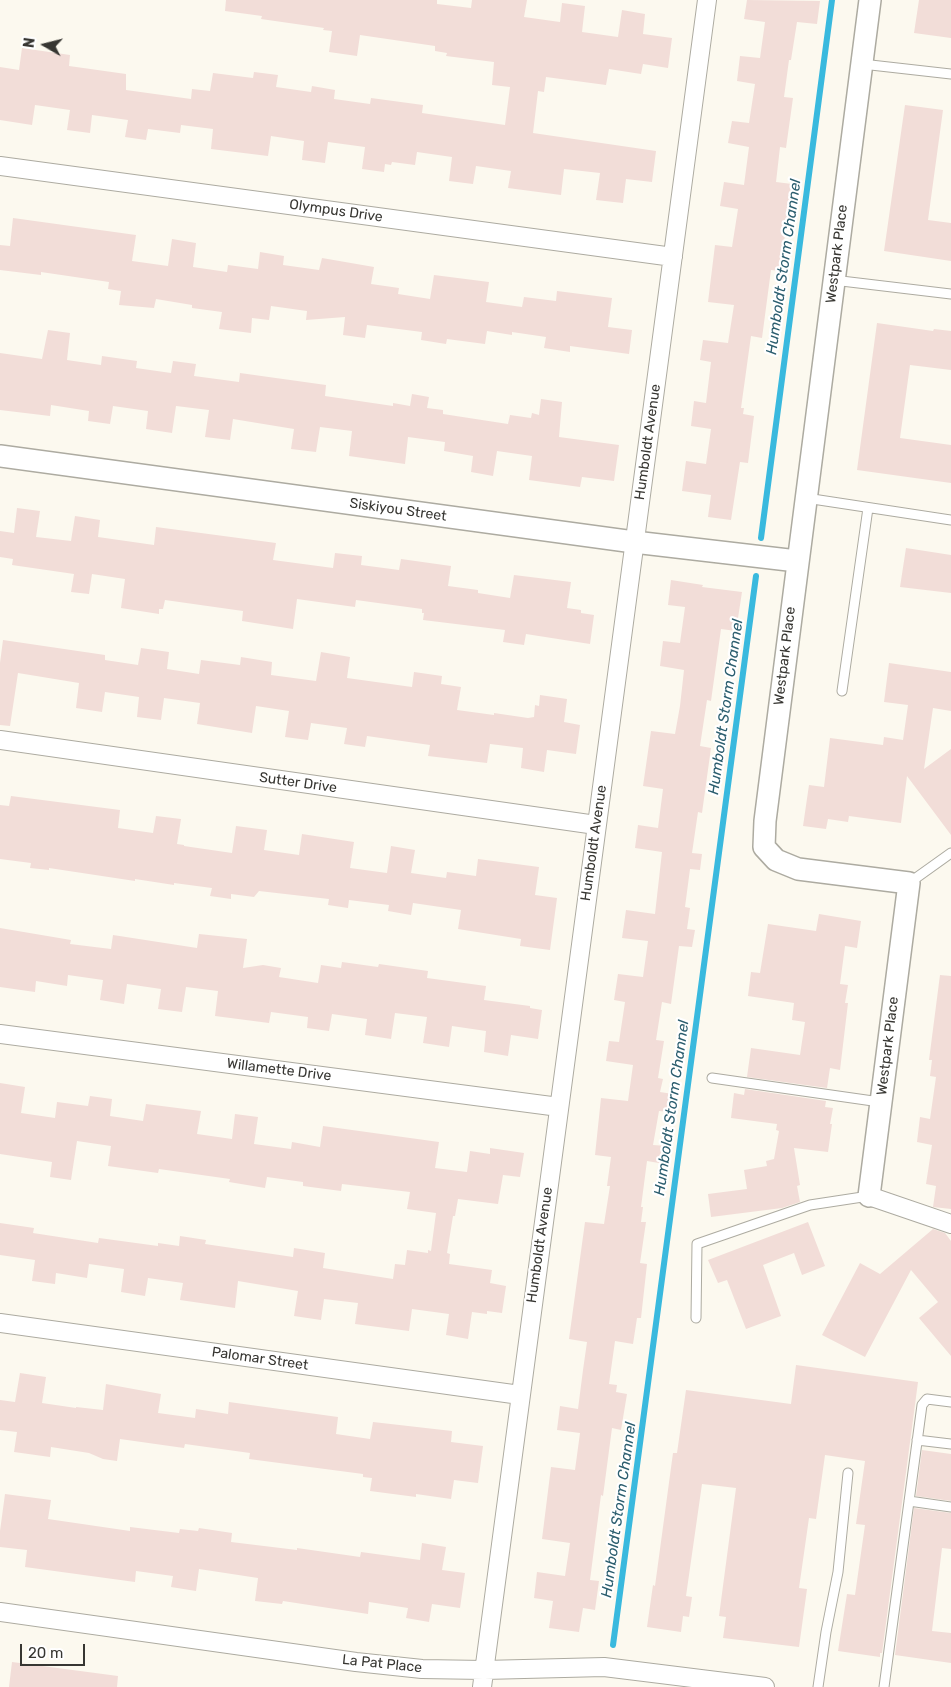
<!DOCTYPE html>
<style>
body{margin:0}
#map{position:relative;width:951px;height:1687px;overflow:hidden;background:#fcf9ef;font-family:Rubik,sans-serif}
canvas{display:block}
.north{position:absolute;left:20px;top:20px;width:50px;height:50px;-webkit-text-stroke:4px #fff;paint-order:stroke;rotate:278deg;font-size:14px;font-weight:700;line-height:20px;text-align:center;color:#373632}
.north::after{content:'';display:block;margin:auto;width:18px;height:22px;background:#373632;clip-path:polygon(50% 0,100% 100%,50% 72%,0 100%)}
.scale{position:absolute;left:20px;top:1644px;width:65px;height:22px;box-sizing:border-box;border:2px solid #373632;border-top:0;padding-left:6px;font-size:15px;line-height:18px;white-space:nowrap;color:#373632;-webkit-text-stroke:4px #fff;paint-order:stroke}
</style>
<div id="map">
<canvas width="951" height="1687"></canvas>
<div class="north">N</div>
<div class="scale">20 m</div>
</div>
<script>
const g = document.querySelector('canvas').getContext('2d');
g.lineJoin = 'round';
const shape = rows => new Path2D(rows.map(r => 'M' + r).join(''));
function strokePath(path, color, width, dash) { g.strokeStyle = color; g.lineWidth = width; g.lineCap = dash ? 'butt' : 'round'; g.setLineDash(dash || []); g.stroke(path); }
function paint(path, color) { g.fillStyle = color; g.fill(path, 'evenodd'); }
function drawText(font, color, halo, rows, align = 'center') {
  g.font = font + ' Rubik,sans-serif'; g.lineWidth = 4.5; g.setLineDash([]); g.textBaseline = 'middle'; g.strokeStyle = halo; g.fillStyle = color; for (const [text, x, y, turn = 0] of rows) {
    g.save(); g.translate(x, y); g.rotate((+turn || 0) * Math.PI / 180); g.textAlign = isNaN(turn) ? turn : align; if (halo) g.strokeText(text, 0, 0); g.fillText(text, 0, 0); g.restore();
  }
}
strokePath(shape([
 [761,538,832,0],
 [613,1645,756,576]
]), '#39b9de', 6);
paint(shape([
 [226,0,437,0,437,4,471,8,472,0,527,0,524,17,560,22,562,3,585,6,582,32,618,37,622,10,645,14,643,34,672,38,668,68,643,64,641,74,609,69,606,85,546,77,544,92,538,91,533,133,656,151,652,182,626,179,623,203,596,200,600,173,564,169,561,195,508,188,511,171,476,166,473,184,449,181,452,157,417,152,415,165,392,162,391,165,385,164,384,172,362,169,365,147,328,142,325,163,302,160,304,141,271,136,268,156,211,149,213,129,181,125,180,133,148,129,146,140,125,137,128,120,92,115,90,133,67,130,70,110,35,105,32,125,0,120,0,67,19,70,22,48,70,55,69,66,126,74,126,90,191,99,192,89,210,91,213,73,253,78,254,72,278,75,276,87,311,92,312,86,335,90,334,99,370,104,371,98,423,105,422,113,505,125,510,87,492,85,494,62,446,56,447,53,435,51,435,46,360,35,357,56,329,52,332,31,323,30,324,28,261,19,262,16,225,11],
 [747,0,820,1,817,24,797,22,791,60,789,60,784,97,793,98,786,148,780,147,776,182,792,184,780,271,771,270,762,338,751,336,741,408,744,408,743,414,754,416,748,463,740,462,731,520,708,517,711,495,682,491,686,461,706,464,711,429,691,426,694,401,706,403,711,362,700,360,703,340,728,343,734,305,708,302,715,245,732,247,738,209,720,206,724,182,744,185,749,147,728,143,732,121,749,123,755,84,737,81,740,56,760,58,765,22,744,19],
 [919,0,951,0,951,38,914,33],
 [905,105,943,110,928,220,951,223,951,261,884,251],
 [13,218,136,235,132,261,168,266,172,239,196,243,193,267,227,272,228,265,258,269,260,252,284,256,283,265,319,270,322,258,374,267,371,284,399,288,398,294,430,299,434,275,489,282,486,302,522,307,524,297,556,301,557,291,612,298,608,327,632,330,629,354,570,346,570,352,544,348,546,337,512,332,512,335,487,331,485,344,447,339,446,344,421,340,422,332,367,325,365,338,343,335,345,317,306,320,307,311,271,306,269,320,252,318,251,333,219,329,222,312,192,308,192,305,156,299,154,308,119,305,121,291,108,289,109,282,41,272,41,275,0,270,0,245,10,246],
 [877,323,933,331,934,329,951,331,951,370,910,365,900,438,951,445,951,483,857,470],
 [48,330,70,333,67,360,101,365,102,356,137,361,136,368,171,373,173,361,196,364,194,376,239,382,240,373,326,385,325,396,393,406,393,403,410,406,412,394,429,397,427,408,443,410,443,414,508,424,510,415,531,418,532,413,539,415,541,399,562,402,559,437,619,445,614,481,582,477,580,487,529,480,532,456,497,451,493,476,471,472,473,456,444,451,445,442,408,437,405,464,349,456,352,431,320,427,316,452,291,449,294,429,233,419,230,440,205,437,209,410,176,406,172,433,146,429,148,411,113,406,110,424,88,421,89,411,51,405,50,416,0,410,0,353,42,359],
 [17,508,40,511,36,537,71,541,75,516,100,520,98,537,154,545,156,527,276,543,273,560,333,568,335,553,362,556,361,565,399,570,401,559,451,566,448,586,478,590,478,593,510,598,514,575,571,582,567,608,581,610,581,613,594,615,590,644,526,634,524,645,503,642,505,630,423,620,424,613,422,613,422,609,356,600,355,607,297,599,293,629,242,621,243,611,165,600,163,609,159,609,159,614,121,608,125,579,92,574,89,594,71,592,74,574,12,565,13,559,0,557,0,531,14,533],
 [906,548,951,555,951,593,900,587],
 [671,580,703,585,702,587,742,592,736,631,721,629,711,701,707,700,700,746,711,748,702,813,698,812,692,853,702,854,700,870,690,869,685,907,690,908,687,929,695,930,692,947,679,946,671,1004,662,1002,656,1040,664,1041,658,1078,663,1079,660,1092,673,1094,670,1112,659,1111,653,1145,667,1146,665,1164,647,1161,641,1207,643,1207,641,1222,646,1222,640,1263,647,1264,641,1318,637,1318,633,1344,615,1341,609,1384,617,1385,616,1392,627,1394,621,1430,612,1428,603,1496,601,1495,590,1580,599,1581,595,1610,583,1608,579,1632,549,1628,553,1601,534,1598,537,1572,565,1576,570,1543,542,1539,551,1467,575,1470,580,1433,557,1430,560,1406,578,1409,583,1370,587,1342,569,1339,585,1222,604,1224,610,1186,607,1186,611,1157,595,1155,601,1098,628,1101,633,1065,606,1061,609,1041,619,1042,625,1002,614,1000,618,974,643,977,648,941,622,938,626,910,655,914,662,852,635,848,638,825,658,828,663,789,643,786,651,731,675,734,680,706,684,670,660,666,663,641,680,643,685,607,668,605],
 [3,640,105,655,105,660,138,665,141,648,169,652,167,669,199,674,201,660,240,665,241,657,272,662,271,675,316,681,321,652,350,657,347,678,412,687,414,672,442,676,441,684,461,687,457,710,494,715,494,713,528,718,534,717,535,705,539,706,540,695,567,699,564,722,580,725,576,754,547,750,544,772,521,768,523,748,490,744,487,763,428,756,430,745,367,736,365,747,344,744,347,728,311,723,308,740,285,737,289,711,256,706,252,733,197,724,200,703,164,698,161,720,137,717,139,697,105,692,102,712,76,708,79,683,18,673,10,726,0,725,0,663],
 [889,663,951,672,951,711,933,708,924,769,951,749,951,835,907,776,901,823,849,816,848,822,828,819,826,829,803,826,809,785,824,787,830,738,883,745,884,737,903,740,908,705,884,702],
 [11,796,120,810,118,828,153,833,156,816,181,819,177,844,184,845,184,846,232,853,236,826,267,830,264,850,299,855,302,834,354,842,350,868,387,873,391,846,415,850,411,873,446,878,447,872,476,876,478,859,539,867,535,895,557,898,550,950,520,946,521,939,458,929,461,910,413,903,411,915,388,911,389,905,349,900,348,908,328,905,329,899,259,891,254,897,231,894,231,899,210,896,212,888,174,883,174,885,135,879,135,881,49,868,49,870,30,868,31,863,0,859,0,805,9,806],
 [819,914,861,921,857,948,845,946,840,984,848,985,845,1003,848,1003,840,1070,830,1068,827,1088,747,1077,751,1048,800,1055,805,1022,792,1020,794,1003,748,996,751,972,760,973,768,924,816,931],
 [0,928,71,940,70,944,111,949,113,935,197,948,199,934,247,939,243,968,263,965,281,968,279,977,318,983,321,965,341,968,342,962,378,967,379,964,428,971,427,978,486,986,484,1000,530,1006,530,1008,542,1010,538,1039,511,1035,508,1056,484,1052,486,1031,452,1026,449,1047,423,1043,427,1017,395,1013,391,1039,365,1035,367,1019,332,1014,329,1031,307,1028,308,1017,271,1012,269,1023,215,1016,218,991,186,987,182,1012,158,1009,161,989,127,984,124,1004,100,1000,103,980,68,975,67,986,36,981,35,992,0,987],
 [940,975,951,976,951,1209,933,1207,936,1186,926,1184,932,1145,917,1142,920,1117,930,1119,936,1077,930,1076,932,1060,929,1060],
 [0,1083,25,1087,21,1113,55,1118,57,1102,88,1106,90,1096,112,1099,110,1116,143,1121,146,1104,201,1111,197,1134,232,1139,235,1114,258,1117,254,1144,291,1149,292,1142,320,1147,323,1126,439,1142,435,1168,467,1172,470,1151,490,1154,490,1148,524,1153,520,1177,503,1175,498,1204,458,1199,455,1216,453,1216,447,1253,450,1254,449,1264,492,1270,490,1283,506,1286,502,1313,487,1311,487,1314,472,1312,468,1339,446,1335,449,1314,412,1309,409,1331,355,1324,358,1303,324,1299,321,1320,294,1316,298,1291,238,1281,235,1308,180,1300,183,1283,148,1278,145,1296,121,1292,124,1269,89,1264,87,1278,56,1273,55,1284,32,1281,35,1260,0,1255,0,1223,34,1228,33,1233,98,1243,99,1238,158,1246,158,1243,179,1246,180,1236,206,1240,205,1244,293,1257,294,1248,325,1253,323,1268,393,1279,395,1264,405,1265,407,1250,428,1253,428,1250,431,1251,436,1213,407,1209,410,1192,342,1184,341,1191,303,1186,303,1182,267,1177,265,1188,229,1182,230,1179,159,1169,158,1173,108,1166,111,1146,77,1141,71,1180,50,1177,52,1162,0,1154],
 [745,1089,826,1101,825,1107,833,1108,830,1124,832,1124,828,1152,794,1148,800,1185,797,1186,800,1202,782,1208,711,1217,708,1194,747,1189,744,1170,767,1166,766,1161,774,1159,779,1131,776,1130,777,1124,731,1118,734,1093,744,1095],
 [808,1222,825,1266,802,1275,794,1253,763,1265,781,1316,746,1329,727,1280,718,1283,708,1260],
 [933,1229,945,1233,951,1241,951,1356,919,1318,938,1302,911,1270,865,1357,822,1335,860,1263,880,1274],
 [796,1365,918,1382,882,1653,880,1653,880,1657,838,1651,847,1594,855,1595,865,1525,856,1524,865,1461,825,1455,816,1519,809,1518,799,1588,807,1589,799,1647,723,1638,726,1617,719,1616,736,1488,702,1484,686,1596,692,1597,689,1617,683,1616,681,1632,647,1627,653,1585,655,1586,673,1453,677,1453,686,1390,791,1404],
 [20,1373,46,1377,42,1403,76,1408,76,1407,103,1410,106,1384,161,1394,158,1413,195,1418,196,1409,228,1414,229,1402,338,1417,336,1434,370,1439,373,1422,452,1431,451,1442,483,1446,478,1483,454,1480,451,1499,416,1494,416,1497,370,1491,372,1478,363,1477,363,1474,249,1459,250,1453,185,1444,184,1448,120,1439,117,1461,103,1459,89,1453,51,1447,50,1457,14,1452,17,1432,0,1430,0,1400,15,1402],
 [922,1450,951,1454,951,1501,916,1496],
 [5,1494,51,1500,48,1519,130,1531,130,1527,179,1533,180,1529,198,1531,199,1528,232,1533,231,1542,297,1550,297,1548,360,1557,361,1552,420,1560,422,1543,446,1547,442,1570,465,1573,460,1608,432,1604,429,1622,406,1618,408,1608,369,1602,368,1614,283,1601,282,1604,255,1601,258,1578,199,1569,196,1591,171,1587,173,1576,136,1571,135,1582,25,1567,27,1550,0,1547,0,1531],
 [914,1508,951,1513,951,1549,942,1548,932,1631,951,1633,951,1663,895,1655],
 [12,1662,118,1676,117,1687,9,1687]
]), '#f2ddd8');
const service = shape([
 [862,64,951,74],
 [833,280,951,294],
 [806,498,951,520],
 [842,691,868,508],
 [909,883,951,853],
 [712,1078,880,1102],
 [696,1318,697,1244,810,1205,869,1196],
 [917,1440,951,1444],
 [909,1501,951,1507],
 [818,1687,826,1632,838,1572,848,1473],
 [884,1687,922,1405,927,1399,951,1402]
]);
const minor = shape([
 [0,166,673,257],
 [0,740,596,825],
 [0,1034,559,1107],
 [869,1196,951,1224],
 [0,1323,520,1395],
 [0,1612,356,1662,422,1669,484,1670,604,1667,765,1687],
 [482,1687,707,0]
]);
const tertiary = shape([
 [0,456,634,542,797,561],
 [869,1196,909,883,798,869,776,860,764,847,765,821,870,0]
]);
strokePath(service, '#adaba1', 11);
strokePath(minor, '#adaba1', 20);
strokePath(tertiary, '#adaba1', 24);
strokePath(service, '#fff', 9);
strokePath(minor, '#fff', 18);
strokePath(tertiary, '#fff', 21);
drawText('14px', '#373632', '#fff', [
 ["Olympus Drive",336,211,8],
 ["Westpark Place",837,254,-83],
 ["Humboldt Avenue",648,442,-82],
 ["Siskiyou Street",398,510,8],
 ["Westpark Place",785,656,-83],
 ["Sutter Drive",298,783,8],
 ["Humboldt Avenue",594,843,-82],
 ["Westpark Place",888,1046,-83],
 ["Willamette Drive",279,1070,7],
 ["Humboldt Avenue",540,1245,-82],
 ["Palomar Street",260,1359,8],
 ["La Pat Place",382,1664,6]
]);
drawText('italic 15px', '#2c5e6f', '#fff', [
 ["Humboldt Storm Channel",784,267,-82],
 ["Humboldt Storm Channel",726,707,-82],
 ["Humboldt Storm Channel",672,1108,-82],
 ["Humboldt Storm Channel",619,1510,-82]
]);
</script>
